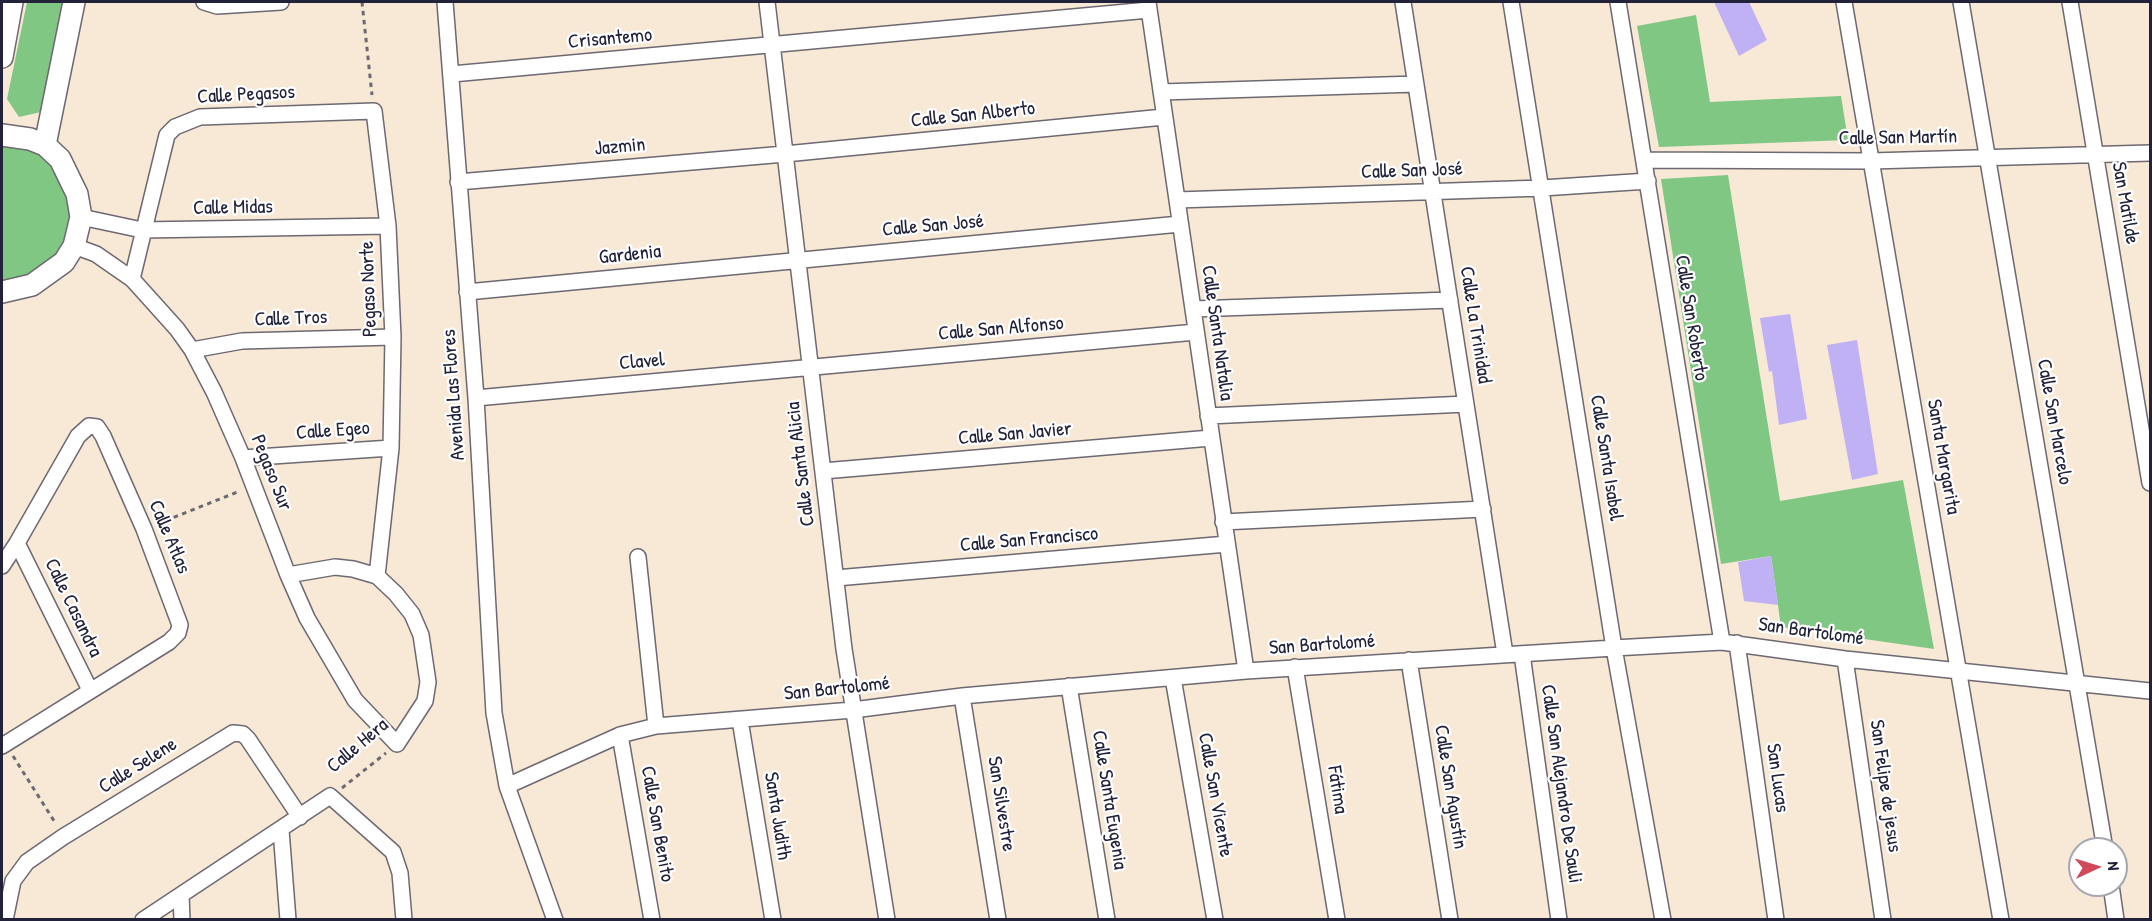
<!DOCTYPE html>
<meta charset="utf-8">
<style>
body{margin:0}
#map{position:relative;width:2152px;height:921px;overflow:hidden;background:#f7e9d6;font-family:"Patrick Hand",sans-serif}
canvas{display:block}
.frame{position:absolute;inset:0;border:3px solid #22223b;pointer-events:none}
.north{position:absolute;left:2068px;top:837px;width:60px;height:60px;box-sizing:border-box;background:#fff;border:2px solid #a7a7b1;border-radius:50%;rotate:86deg;font-size:16px;font-weight:700;line-height:24px;text-align:center;color:#22223b}
.north::after{content:'';display:block;margin:auto;width:21px;height:27px;background:#d1495b;clip-path:polygon(50% 0,100% 100%,50% 72%,0 100%)}
</style>
<div id="map">
<canvas width="2152" height="921"></canvas>
<div class="frame"></div>
<div class="north">N</div>
</div>
<script>
const g = document.querySelector('canvas').getContext('2d');
g.lineJoin = 'round';
function paint(path, color) { g.fillStyle = color; g.fill(path, 'evenodd'); }
const shape = rows => new Path2D(rows.map(r => 'M' + r).join(''));
function strokePath(path, color, width, dash) { g.strokeStyle = color; g.lineWidth = width; g.lineCap = dash ? 'butt' : 'round'; g.setLineDash(dash || []); g.stroke(path); }
function drawText(font, color, halo, rows, align = 'center') {
  g.font = font + ' "Patrick Hand",sans-serif'; g.lineWidth = 4.5; g.setLineDash([]); g.textBaseline = 'middle'; g.strokeStyle = halo; g.fillStyle = color; for (const [text, x, y, turn = 0] of rows) {
    g.save(); g.translate(x, y); g.rotate((+turn || 0) * Math.PI / 180); g.textAlign = isNaN(turn) ? turn : align; if (halo) g.strokeText(text, 0, 0); g.fillText(text, 0, 0); g.restore();
  }
}
paint(shape([
 [27,2,64,2,41,112,19,117,7,99],
 [1696,15,1710,102,1841,96,1848,140,1659,147,1637,26],
 [2,143,21,145,43,155,61,172,71,194,71,232,60,254,21,281,2,282],
 [1728,175,1780,501,1903,480,1934,649,1781,627,1771,556,1721,564,1661,179]
]), '#7fc783');
paint(shape([
 [1714,2,1749,2,1767,40,1739,56],
 [1790,314,1807,419,1779,425,1772,371,1769,372,1760,318],
 [1857,340,1878,474,1852,480,1827,345],
 [1771,556,1778,605,1744,601,1738,562]
]), '#c0b1f5');
const street = shape([
 [204,2,217,6,281,2],
 [445,2,476,398,494,713,507,786,555,920],
 [767,2,844,649,887,920],
 [1148,2,1246,671],
 [1403,2,1505,654],
 [1511,2,1614,648,1663,920],
 [1618,2,1722,642],
 [1844,2,2001,920],
 [1961,2,2105,849],
 [2070,2,2150,483],
 [452,74,1149,10],
 [1161,92,1416,84],
 [1646,160,1871,161,2150,153],
 [458,182,785,154,1164,117],
 [1177,200,1542,188,1648,181],
 [81,217,142,230,388,226],
 [74,246,96,254,132,279,177,329,192,350,214,392,243,458,288,575,307,618,355,700,397,744,425,701,428,682,421,635,412,614,396,594,377,576,353,569,335,567,288,575],
 [132,279,167,135,175,127,200,117,374,111,388,226,393,337,391,448,377,576],
 [467,292,1180,224],
 [1193,309,1450,300],
 [192,350,242,341,393,337],
 [476,398,1196,332],
 [1208,416,1466,404],
 [243,458,391,448],
 [823,471,1211,438],
 [1223,522,1483,509],
 [17,543,90,690],
 [638,557,656,726],
 [2,566,17,543,78,436,89,426,97,427,103,436,144,529,180,625,178,633,169,642,2,746],
 [836,578,1227,544],
 [1737,643,1776,920],
 [1522,654,1559,920],
 [1845,659,1883,920],
 [1409,660,1450,920],
 [1295,667,1337,920],
 [1173,678,1215,920],
 [1069,686,1107,920],
 [962,696,998,920],
 [740,720,773,920],
 [620,735,652,920],
 [507,786,620,735,656,726,853,710,962,696,1246,671,1614,648,1722,642,1845,659,2150,691],
 [281,830,288,920],
 [2111,885,2116,920],
 [181,895,182,920],
 [5,920,13,881,27,862,63,837,233,733,243,734,248,739,300,817],
 [143,920,330,796,393,852,400,873,404,920]
]);
const secondary = shape([
 [2,57,12,2],
 [2,135,30,139,45,145,60,159,77,194,81,217,74,246,64,262,32,285,2,292],
 [45,145,74,2]
]);
strokePath(street, '#6d6871', 18);
strokePath(secondary, '#6d6871', 24);
strokePath(shape([
 [362,2,372,95],
 [157,524,240,491],
 [13,756,56,824],
 [342,788,386,753]
]), '#6d6871', 3, [4.5, 4.5]);
strokePath(street, '#fff', 15);
strokePath(secondary, '#fff', 21);
drawText('20px', '#22223b', '#fff', [
 ["Crisantemo",610,39,-5],
 ["Calle Pegasos",246,95,-3],
 ["Calle San Alberto",973,115,-6],
 ["Calle San Martín",1898,138,-1],
 ["Jazmin",620,147,-5],
 ["Calle San José",1412,171,-2],
 ["San Matilde",2125,203,80],
 ["Calle Midas",233,208,-1],
 ["Calle San José",933,226,-5],
 ["Gardenia",630,255,-6],
 ["Pegaso Norte",369,289,-92],
 ["Calle San Roberto",1691,318,81],
 ["Calle Tros",291,319,-2],
 ["Calle La Trinidad",1475,325,81],
 ["Calle San Alfonso",1001,329,-5],
 ["Calle Santa Natalia",1217,333,82],
 ["Clavel",642,362,-5],
 ["Avenida Las Flores",454,395,-94],
 ["Calle San Marcelo",2054,422,80],
 ["Calle Egeo",333,431,-4],
 ["Calle San Javier",1015,434,-5],
 ["Santa Margarita",1943,457,80],
 ["Calle Santa Isabel",1606,458,81],
 ["Calle Santa Alicia",801,464,-97],
 ["Pegaso Sur",271,473,68],
 ["Calle Atlas",169,537,67],
 ["Calle San Francisco",1029,540,-5],
 ["Calle Casandra",73,608,64],
 ["San Bartolomé",1811,632,8],
 ["San Bartolomé",1322,645,-4],
 ["San Bartolomé",837,689,-6],
 ["Calle Hera",358,746,-40],
 ["Calle Selene",138,766,-32],
 ["San Lucas",1777,778,82],
 ["Calle San Alejandro De Sauli",1561,784,82],
 ["San Felipe de jesus",1885,786,82],
 ["Calle San Agustín",1450,787,81],
 ["Fátima",1337,790,81],
 ["Calle San Vicente",1215,795,80],
 ["Calle Santa Eugenia",1109,800,81],
 ["San Silvestre",1001,804,81],
 ["Santa Judith",777,816,81],
 ["Calle San Benito",657,824,80]
]);
</script>
